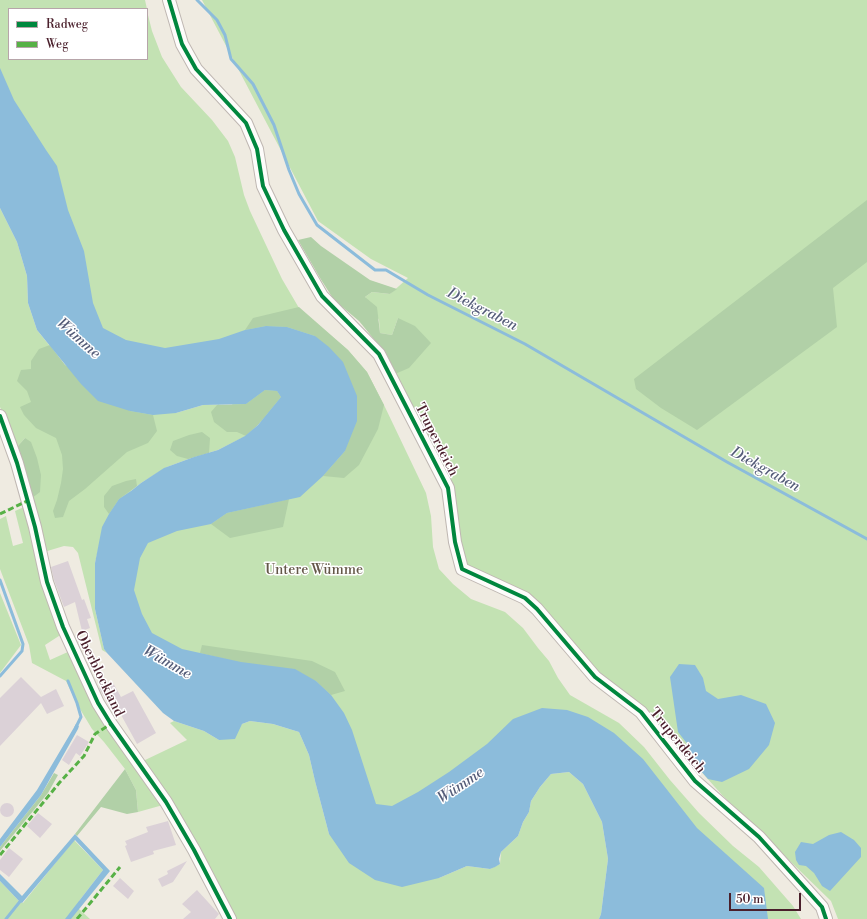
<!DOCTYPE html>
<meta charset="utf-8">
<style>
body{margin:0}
#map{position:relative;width:867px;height:919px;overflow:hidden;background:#efebe1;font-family:"Libre Bodoni",serif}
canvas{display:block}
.legend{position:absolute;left:8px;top:8px;width:140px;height:52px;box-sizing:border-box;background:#fff;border:1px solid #b7a5aa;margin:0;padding:5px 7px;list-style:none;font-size:12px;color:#4a1f2b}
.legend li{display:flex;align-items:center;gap:8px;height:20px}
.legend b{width:20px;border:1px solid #b7a5aa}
.scale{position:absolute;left:729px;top:893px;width:72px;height:18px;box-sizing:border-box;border:2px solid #4a1f2b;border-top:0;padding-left:5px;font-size:12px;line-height:14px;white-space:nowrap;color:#4a1f2b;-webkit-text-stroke:3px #fff;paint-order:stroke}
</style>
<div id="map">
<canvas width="867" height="919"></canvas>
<ul class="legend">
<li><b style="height:5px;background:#00873e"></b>Radweg</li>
<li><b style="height:5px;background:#57b146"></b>Weg</li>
</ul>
<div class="scale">50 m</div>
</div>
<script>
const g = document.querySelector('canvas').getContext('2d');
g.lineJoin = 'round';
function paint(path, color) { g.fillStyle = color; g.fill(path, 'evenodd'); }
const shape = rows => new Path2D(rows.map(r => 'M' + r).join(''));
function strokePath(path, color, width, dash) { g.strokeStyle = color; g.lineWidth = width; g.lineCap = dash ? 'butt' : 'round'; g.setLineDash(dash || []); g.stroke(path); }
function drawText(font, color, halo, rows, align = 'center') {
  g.font = font + ' "Libre Bodoni",serif'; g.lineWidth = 3; g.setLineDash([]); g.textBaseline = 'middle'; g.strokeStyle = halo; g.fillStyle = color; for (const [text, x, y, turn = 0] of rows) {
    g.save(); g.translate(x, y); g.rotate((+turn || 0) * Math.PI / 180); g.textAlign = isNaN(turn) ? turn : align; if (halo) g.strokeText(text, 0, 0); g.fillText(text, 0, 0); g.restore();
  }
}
paint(shape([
 [0,0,145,0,147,9,9,9,9,59,147,59,147,11,152,31,162,57,181,87,212,120,228,141,235,157,244,195,250,211,282,279,299,308,348,350,367,372,384,405,426,493,431,516,433,547,439,569,453,584,471,599,505,612,523,628,538,648,549,661,558,678,570,695,619,723,644,747,670,780,699,813,733,846,759,867,793,906,801,919,645,919,663,893,564,736,389,830,331,726,130,638,133,525,301,438,97,355,0,131],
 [202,0,867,0,867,919,838,919,831,901,722,795,650,714,595,673,525,592,469,567,459,551,460,534,454,489,395,374,398,318,392,335,380,333,379,320,365,297,372,292,390,294,408,278,371,259,318,221],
 [0,208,17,242,27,276,28,303,37,330,65,365,176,413,203,405,232,404,246,436,218,450,194,457,167,467,141,483,131,491,99,546,95,563,95,609,104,649,107,653,102,650,78,553,73,547,64,546,44,552,32,498,25,438,17,447,0,407],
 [24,507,62,634,45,645,50,660,70,651,93,703,143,761,187,740,170,723,174,721,204,731,219,740,242,724,250,721,273,724,299,732,309,755,315,781,329,834,439,878,467,866,490,869,500,864,501,852,518,836,523,822,529,812,531,801,540,787,551,774,569,772,583,784,602,822,608,859,601,914,599,919,234,919,163,805,138,812,136,790,125,769,104,742,92,729,77,704,66,681,32,663,29,645,0,569,0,519,6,516,13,546,23,543,15,511],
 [0,593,21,645,0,673],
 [74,840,103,870,79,901,79,909,90,919,0,919,0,881,18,900,23,903]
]), '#c3e2b3');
paint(shape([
 [867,200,867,262,833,288,837,327,697,430,661,408,636,389,634,379],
 [311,237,321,246,370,280,397,289,390,294,372,292,365,297,377,307,380,333,392,335,398,318,415,326,431,343,409,368,395,374,382,349,359,321,334,300,320,278,298,240],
 [299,307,348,350,367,372,384,405,378,429,359,465,344,478,323,476,345,451,315,336,287,327,266,326,245,330,253,318],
 [50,345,65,365,130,411,153,415,157,431,148,443,127,452,85,489,69,501,63,517,55,518,53,511,57,500,61,483,63,469,62,455,56,438,36,428,24,415,20,407,31,402,27,391,17,381,21,370,31,369,31,361,39,349],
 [265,390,277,391,281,397,258,425,246,436,237,432,227,432,214,422,211,412,217,405,246,404],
 [202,432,210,438,209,453,188,459,177,456,170,450,173,441,189,435],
 [25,438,31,442,37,458,41,475,40,492,32,498,17,447],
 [136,479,137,486,119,499,109,514,104,507,104,496,112,486,126,481],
 [289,499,283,527,230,538,211,524,227,513],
 [202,645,312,661,335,672,345,691,331,695,316,681,200,653],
 [125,769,136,790,138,812,127,814,101,807,77,836,75,834],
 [54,773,58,775,48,793,0,851,0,847,41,795]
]), '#b1d0a7');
paint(shape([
 [0,68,14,100,46,150,57,166,68,210,84,251,93,303,103,328,126,340,165,348,219,339,245,330,266,326,287,327,315,336,329,347,343,362,357,396,357,421,345,451,323,476,300,497,227,513,211,524,177,531,148,543,140,558,134,590,142,614,152,633,182,649,241,662,295,669,316,681,331,695,344,713,352,730,376,804,392,806,418,792,449,772,487,744,513,719,542,708,567,710,588,717,614,733,643,759,697,828,764,888,768,919,599,919,601,914,608,859,602,822,583,784,569,772,551,774,540,787,531,801,529,812,523,822,518,836,501,852,499,859,500,864,495,867,490,869,467,866,439,878,402,887,375,880,349,863,329,834,315,781,309,755,299,732,273,724,250,721,242,724,235,739,219,740,204,731,174,721,163,713,107,653,104,649,95,609,95,563,102,527,109,514,119,499,131,491,141,483,164,468,194,457,218,450,245,436,258,425,281,397,277,391,265,390,246,404,203,405,176,413,153,415,130,411,98,401,81,384,37,330,28,303,27,276,17,242,0,208],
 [679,664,695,665,703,678,706,691,718,699,741,695,766,704,775,723,769,745,749,769,722,782,708,779,692,761,689,746,678,732,670,677],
 [76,724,79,726,78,729,41,795,0,847,0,839,37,790],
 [841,832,854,840,861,848,861,857,830,891,822,886,814,873,806,866,799,865,796,860,795,852,801,842,813,844,829,835],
 [75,834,110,871,71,919,65,919,103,870,75,840,22,903,18,900,0,881,0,874,22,896]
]), '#8cbcdb');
strokePath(shape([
 [197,0,217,20,225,35,231,59,253,84,274,125,289,170,299,194,317,225,375,270,386,270,428,295,525,344,727,462,867,539],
 [0,580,23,644,22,651,0,676],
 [68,681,77,703,81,717,76,727],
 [6,919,22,899]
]), '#8cbcdb', 3);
paint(shape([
 [68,561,82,600,84,599,91,618,87,619,90,628,82,631,75,602,64,607,54,580,51,567],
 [21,677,41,697,56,689,64,706,47,714,41,703,0,746,0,698],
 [112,681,121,697,133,691,156,733,137,744,120,713,115,716,99,688],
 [77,735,89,742,80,756,76,753,69,765,62,760],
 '0 810a7 7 0 1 1 14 0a7 7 0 1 1-14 0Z',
 [38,813,52,824,40,838,27,826],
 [168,821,176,845,153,851,154,854,131,862,125,846,127,845,125,841,148,832,146,827],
 [9,848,23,859,9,877,0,870,0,860],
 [187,861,173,882,162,887,158,879,168,874,167,871],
 [120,878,134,891,128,899,113,886],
 [197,890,219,914,215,919,183,919,191,912,182,904]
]), '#dbd1d7');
const minor = shape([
 [169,0,182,44,196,69,246,123,257,149,263,186,284,230,322,296,379,354,448,488,455,542,462,569,525,598,537,609,595,677,641,712,695,781,759,837,822,907,826,919],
 [0,416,17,463,35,527,47,582,63,627,98,703,111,724,166,802,194,850,230,919]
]);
strokePath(minor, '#bfb7b2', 14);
strokePath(minor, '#fdfcfa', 12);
strokePath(shape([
 [0,514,27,501],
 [0,855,60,782,84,756,95,734,111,724],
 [77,919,120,867]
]), '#57b146', 3, [6, 3]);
strokePath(shape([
 [169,0,182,44,196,69,246,123,257,149,263,186,284,230,322,296,379,354,448,488,455,542,462,569,525,598,537,609,595,677,641,712,695,781,759,837,822,907,826,919],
 [0,416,17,463,35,527,47,582,63,627,98,703,111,724,166,802,194,850,230,919]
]), '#00873e', 4);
drawText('14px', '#4a1f2b', '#fff', [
 ["Truperdeich",436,440,63],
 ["Oberblockland",99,674,64],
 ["Truperdeich",677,741,51]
]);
drawText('14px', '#645748', '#fff', [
 ["Untere Wümme",314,571]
]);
drawText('italic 15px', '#555d79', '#fff', [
 ["Diekgraben",482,310,27],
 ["Wümme",78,339,41],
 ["Diekgraben",765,470,29],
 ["Wümme",167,663,29],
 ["Wümme",461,786,-34]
]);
</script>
